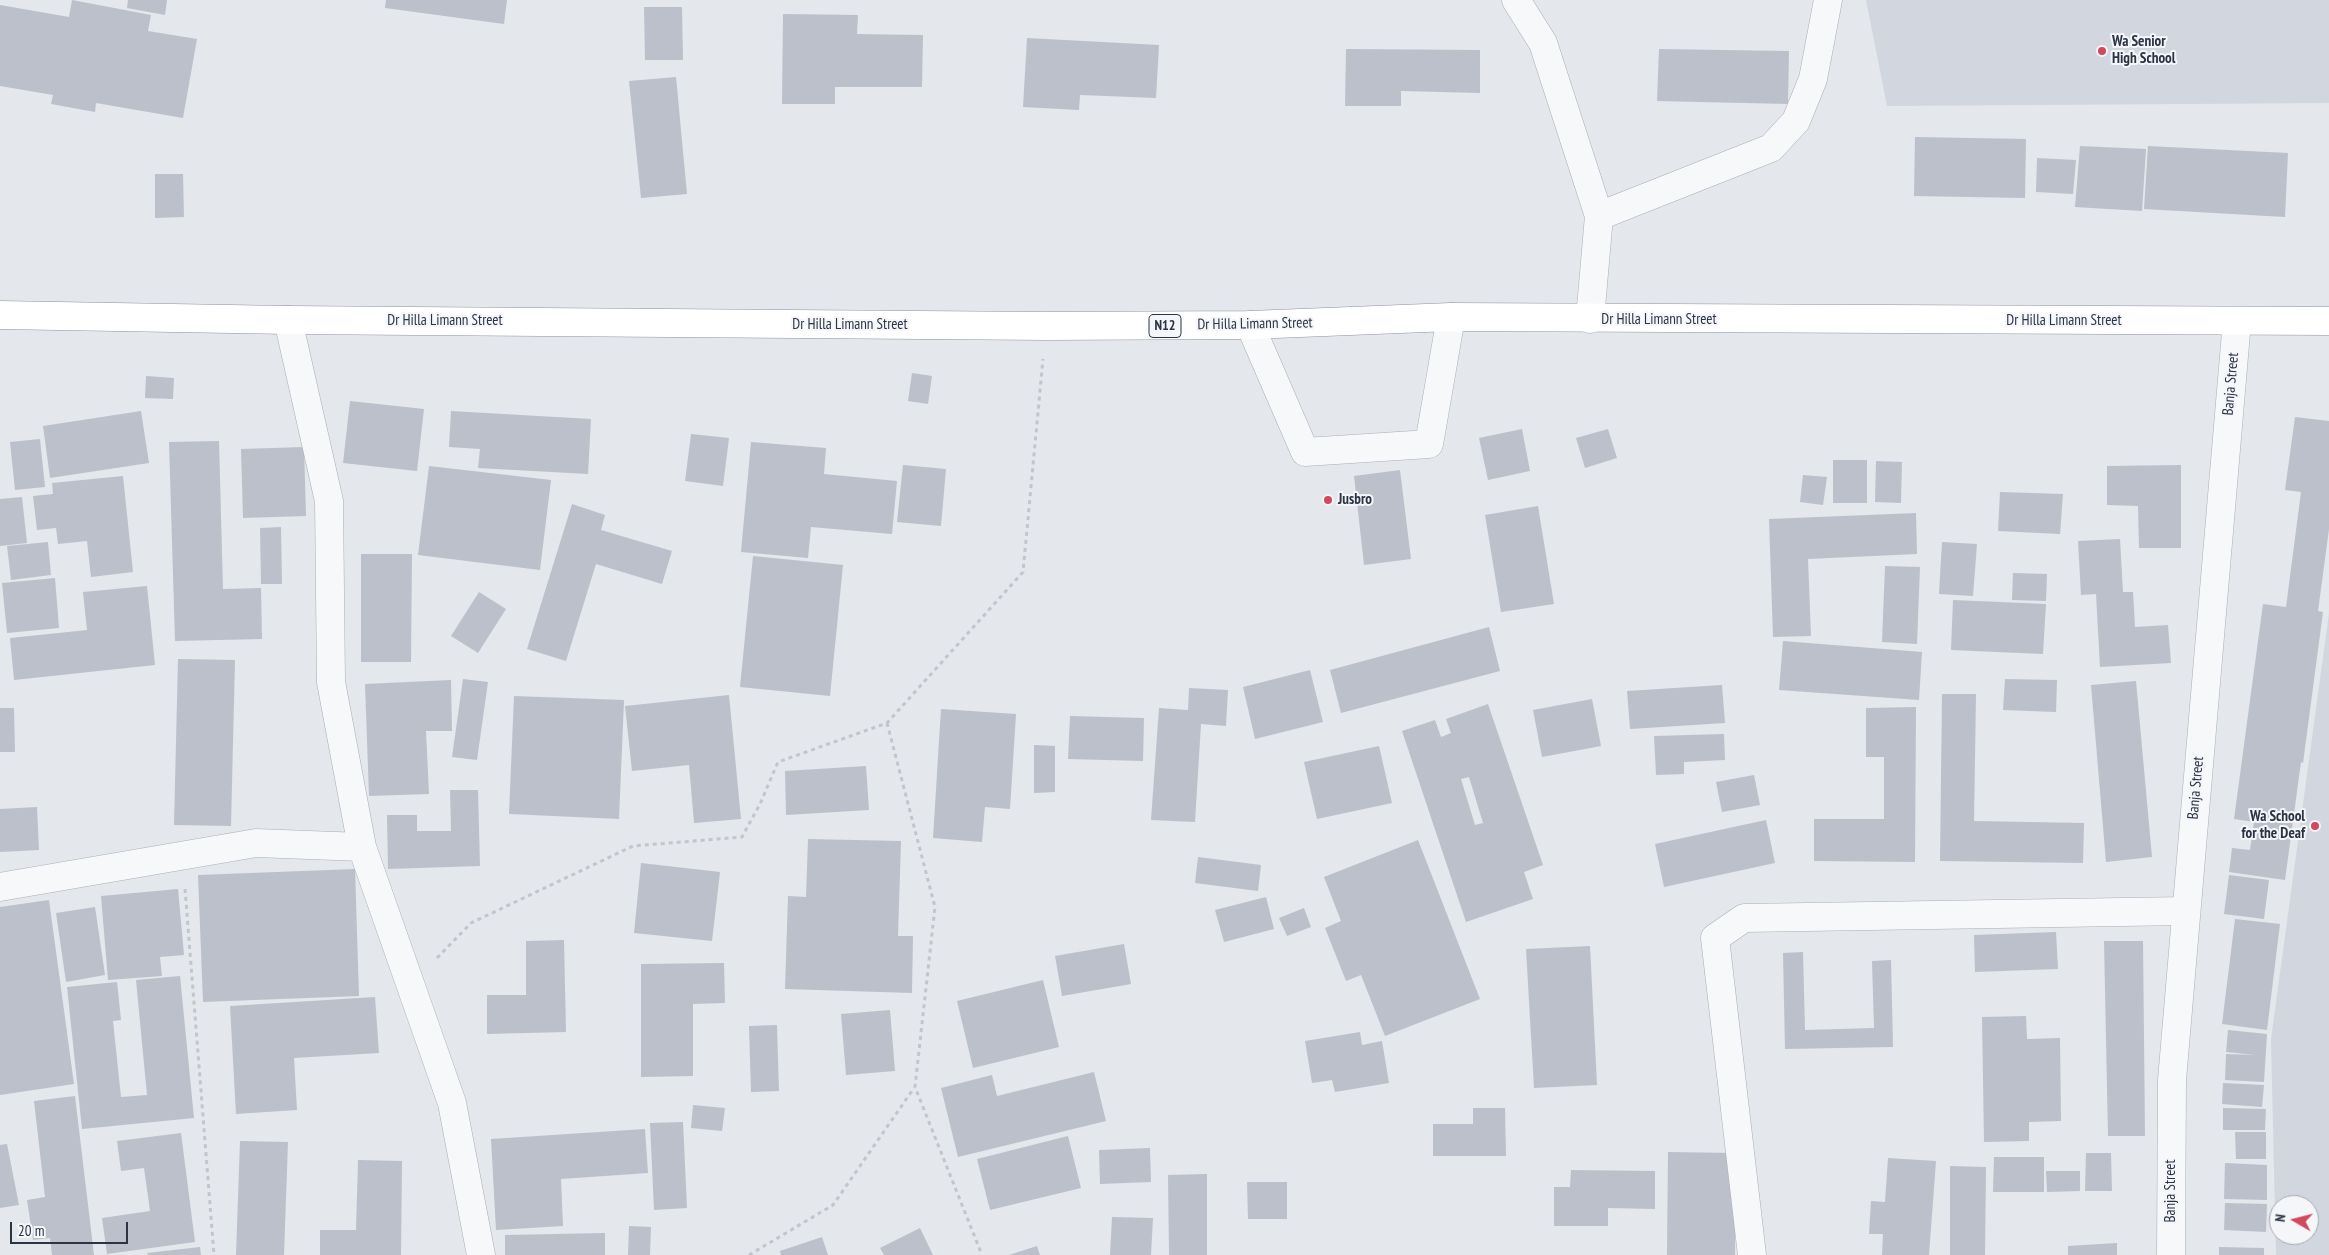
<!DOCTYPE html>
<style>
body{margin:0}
#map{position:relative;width:2329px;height:1255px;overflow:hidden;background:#e4e7ec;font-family:"PT Sans Narrow",sans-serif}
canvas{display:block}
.north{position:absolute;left:2269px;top:1195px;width:50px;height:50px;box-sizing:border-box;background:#f4f6f9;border:1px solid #a4a8b1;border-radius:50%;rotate:278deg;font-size:14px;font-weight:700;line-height:20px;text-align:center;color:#2b3445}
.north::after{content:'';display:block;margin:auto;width:18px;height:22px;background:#d1495b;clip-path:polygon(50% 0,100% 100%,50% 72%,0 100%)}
.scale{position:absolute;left:10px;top:1222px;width:118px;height:22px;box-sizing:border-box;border:2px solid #2b3445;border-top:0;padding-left:6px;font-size:15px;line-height:18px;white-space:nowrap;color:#2b3445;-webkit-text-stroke:4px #f4f6f9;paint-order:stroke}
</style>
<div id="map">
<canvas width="2329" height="1255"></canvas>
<div class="north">N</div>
<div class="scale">20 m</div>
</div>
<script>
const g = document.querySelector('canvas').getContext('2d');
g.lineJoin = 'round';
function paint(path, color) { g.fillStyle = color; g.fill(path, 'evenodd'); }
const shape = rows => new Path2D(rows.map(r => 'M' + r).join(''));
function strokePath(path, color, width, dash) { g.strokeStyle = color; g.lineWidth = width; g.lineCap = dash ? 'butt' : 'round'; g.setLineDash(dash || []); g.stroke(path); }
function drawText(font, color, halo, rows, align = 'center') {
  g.font = font + ' "PT Sans Narrow",sans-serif'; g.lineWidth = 4; g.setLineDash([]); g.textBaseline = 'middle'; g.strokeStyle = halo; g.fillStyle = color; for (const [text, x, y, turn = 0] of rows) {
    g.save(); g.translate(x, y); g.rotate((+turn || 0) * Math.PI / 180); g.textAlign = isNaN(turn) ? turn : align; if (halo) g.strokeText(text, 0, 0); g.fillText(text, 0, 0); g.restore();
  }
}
paint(shape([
 [1866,0,2329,0,2329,103,1887,106],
 [2329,613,2329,1255,2276,1255,2271,1039],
 [2279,1205,2309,1205,2309,1235,2279,1235]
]), '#d2d6de');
paint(shape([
 [72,0,151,15,148,31,197,39,183,118,96,103,95,112,51,104,53,95,0,86,0,5,69,17],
 [128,0,167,0,165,15,127,8],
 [386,0,507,0,504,24,385,8],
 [644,7,682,7,683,60,645,60],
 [783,14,858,15,857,34,923,35,922,87,835,87,835,104,782,104],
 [1027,38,1159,45,1156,98,1080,95,1079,110,1023,107],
 [1346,49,1480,50,1480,93,1401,91,1401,106,1345,106],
 [1659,49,1789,51,1788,104,1657,101],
 [676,77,687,194,641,198,629,81],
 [1915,137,2026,139,2025,198,1914,196],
 [2080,146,2146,149,2142,211,2075,207],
 [2148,146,2288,153,2285,217,2144,209],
 [2037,158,2076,160,2073,194,2036,192],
 [155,174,183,174,184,217,155,218],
 [912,373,932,376,928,404,908,401],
 [146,376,174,378,173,399,145,398],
 [350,401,424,409,417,471,343,463],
 [141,411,149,463,50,478,43,426],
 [451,411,591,419,588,474,478,468,480,449,449,447],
 [2295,417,2329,421,2329,529,2318,611,2323,612,2303,763,2301,762,2285,880,2229,872,2232,848,2250,850,2254,822,2234,819,2263,604,2286,607,2301,492,2285,490],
 [1522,429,1530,471,1488,480,1479,438],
 [1608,429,1617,458,1585,468,1576,438],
 [691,434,729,438,723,486,685,481],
 [40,439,45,487,15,490,10,442],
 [219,441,223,589,261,588,262,639,175,641,169,442],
 [751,442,826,448,824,474,897,481,892,534,811,527,808,558,741,552],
 [304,447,306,516,243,518,241,449],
 [1833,460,1867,460,1867,503,1833,503],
 [1876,461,1902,462,1901,503,1875,502],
 [903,465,946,469,941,526,897,522],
 [2181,465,2181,548,2139,548,2138,506,2107,505,2107,466],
 [429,466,551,480,540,570,418,555],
 [1400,470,1411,559,1364,565,1354,476],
 [1803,475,1827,477,1823,505,1800,502],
 [123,476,133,572,91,577,87,541,58,544,56,528,37,530,33,496,53,494,52,483],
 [2000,492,2063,494,2060,534,1998,531],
 [22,497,27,543,0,546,0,499],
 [572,504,605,515,601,530,672,551,662,584,596,564,566,661,527,649],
 [1538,506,1554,604,1501,612,1485,515],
 [1916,513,1917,554,1808,559,1811,636,1773,637,1769,519],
 [281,527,282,584,261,584,260,528],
 [2120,539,2123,592,2133,592,2135,627,2168,625,2171,663,2100,667,2096,594,2081,595,2078,541],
 [48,542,51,575,11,580,7,546],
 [1942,542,1977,544,1973,596,1939,594],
 [361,554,412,554,411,662,361,662],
 [753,556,843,565,830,696,740,687],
 [1885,566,1920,567,1917,644,1882,642],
 [2013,573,2047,574,2046,601,2012,600],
 [55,578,59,628,7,633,2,583],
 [147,586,155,665,14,680,10,638,87,630,83,592],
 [479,592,506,609,478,653,451,636],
 [1953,600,2046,604,2043,654,1951,650],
 [1489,627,1500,671,1341,713,1330,670],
 [1783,641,1922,652,1919,700,1779,690],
 [178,659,235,660,231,826,174,825],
 [1310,670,1323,722,1255,739,1243,687],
 [463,679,488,682,477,760,452,757],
 [2005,679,2057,680,2056,712,2003,710],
 [451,680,452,731,426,731,429,794,369,796,365,684],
 [2136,681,2152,857,2106,862,2091,685],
 [1722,685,1725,723,1630,729,1627,691],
 [1189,688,1228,690,1226,726,1201,724,1195,822,1151,820,1159,708,1188,710],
 [1942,694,1976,694,1974,821,2084,823,2083,863,1940,861],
 [729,695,741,819,694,823,689,765,632,771,625,706],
 [514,696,624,700,619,819,509,814],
 [1592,699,1601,746,1542,757,1533,710],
 [1488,704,1543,865,1524,872,1533,899,1466,922,1402,731,1435,720,1441,737,1451,733,1446,719],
 [1469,777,1483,823,1475,825,1461,779],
 [1916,707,1915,862,1814,861,1814,819,1884,819,1884,757,1866,757,1866,708],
 [0,708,14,708,15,752,0,752],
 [941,709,1016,714,1010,809,985,807,982,842,933,838],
 [1070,716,1144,718,1143,761,1068,759],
 [1724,734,1725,760,1684,762,1684,774,1656,775,1654,736],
 [1034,745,1055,746,1055,792,1034,793],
 [1379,746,1392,803,1317,819,1304,762],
 [866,766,869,810,786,815,785,771],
 [1754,775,1760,805,1722,812,1716,782],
 [450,790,478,790,480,866,388,869,387,815,417,815,417,831,451,831],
 [37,807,39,850,0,852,0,809],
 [1766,820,1775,863,1664,887,1655,844],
 [808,839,901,841,898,936,913,936,912,993,785,989,788,896,806,897],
 [1418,840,1480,999,1385,1036,1361,975,1346,981,1325,928,1341,921,1324,877],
 [1198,857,1261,865,1258,891,1195,883],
 [641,863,720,872,712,941,634,933],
 [355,869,359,996,203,1002,198,875],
 [2229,875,2269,880,2264,919,2224,914],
 [178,889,184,955,160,957,162,976,108,980,101,896],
 [1266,897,1274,929,1224,942,1215,910],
 [49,900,74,1084,0,1095,0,907],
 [95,907,105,975,66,982,56,913],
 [1304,908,1311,927,1287,936,1279,918],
 [2235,919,2280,924,2267,1030,2222,1024],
 [2056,932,2058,969,1975,972,1974,935],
 [564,940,566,1032,487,1034,487,995,526,995,526,941],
 [2104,941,2143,941,2145,1136,2108,1136],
 [1124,944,1131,984,1062,996,1055,956],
 [1590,946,1597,1085,1534,1088,1526,949],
 [1803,952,1805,1030,1874,1028,1872,961,1891,960,1893,1047,1785,1049,1783,953],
 [724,963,725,1003,693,1004,693,1076,641,1077,641,964],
 [180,976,194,1118,82,1129,67,987,117,982,121,1020,113,1021,121,1097,147,1095,136,980],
 [1043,980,1059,1047,973,1068,957,1001],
 [375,997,379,1053,294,1058,297,1110,236,1114,230,1006],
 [890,1010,895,1071,846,1075,841,1014],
 [2026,1016,2027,1039,2060,1038,2061,1121,2029,1122,2029,1141,1984,1142,1982,1017],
 [777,1025,779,1091,751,1092,749,1026],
 [2228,1030,2267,1034,2264,1082,2225,1080,2226,1054,2255,1055,2226,1052],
 [1360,1032,1362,1045,1382,1041,1389,1083,1335,1092,1332,1080,1312,1083,1305,1041],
 [1094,1072,1106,1121,958,1157,941,1088,992,1075,997,1096],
 [2223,1083,2264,1085,2262,1107,2222,1104],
 [75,1096,94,1255,52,1255,50,1238,33,1240,27,1200,45,1197,34,1101],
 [693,1105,725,1108,722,1131,691,1128],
 [1473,1108,1505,1108,1506,1156,1433,1156,1433,1124,1473,1124],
 [2223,1108,2266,1109,2265,1130,2223,1130],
 [683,1122,687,1208,654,1210,650,1123],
 [645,1129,648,1173,561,1179,563,1226,496,1230,491,1139],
 [2235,1132,2266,1132,2266,1159,2236,1159],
 [181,1133,195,1242,107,1254,102,1218,150,1211,144,1168,121,1171,117,1141],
 [1068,1136,1081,1188,990,1210,977,1159],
 [240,1141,288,1142,284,1255,236,1255],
 [7,1144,19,1205,0,1208,0,1145],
 [1150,1148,1151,1182,1100,1184,1099,1150],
 [1668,1152,1736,1153,1735,1255,1667,1255],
 [2086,1153,2111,1153,2112,1191,2085,1191],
 [1994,1157,2044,1157,2044,1192,1993,1192],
 [1888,1158,1936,1161,1929,1255,1882,1255,1883,1234,1869,1234,1871,1201,1885,1202],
 [358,1160,402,1161,401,1255,320,1255,320,1230,356,1230],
 [2225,1163,2267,1165,2267,1200,2224,1199],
 [1950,1166,1986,1167,1985,1255,1950,1255],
 [1571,1170,1655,1171,1655,1209,1608,1208,1608,1226,1554,1226,1554,1187,1570,1187],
 [2046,1171,2080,1171,2080,1191,2047,1192],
 [1207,1174,1207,1255,1169,1255,1168,1175],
 [1247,1182,1287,1182,1287,1219,1248,1219],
 [2225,1203,2267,1204,2266,1232,2224,1230],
 [1112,1217,1153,1218,1151,1255,1110,1255],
 [629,1226,651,1227,650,1255,628,1255],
 [920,1228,933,1255,884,1255,880,1248],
 [605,1233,605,1255,505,1255,505,1235],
 [822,1237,828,1255,781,1255,780,1251],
 [2117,1243,2117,1255,2068,1255,2068,1246],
 [1037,1246,1040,1255,1009,1255],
 [200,1247,201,1255,148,1255,147,1253],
 [2219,1247,2264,1248,2264,1255,2219,1255]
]), '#bbc0ca');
const minor = shape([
 [1516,0,1543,43,1599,216,1590,319],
 [1599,216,1771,148,1796,121,1813,79,1828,0],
 [1250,325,1305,452,1429,444,1451,317],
 [362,847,452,1103,481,1255],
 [0,887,256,843,362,847,331,682,329,501,288,320],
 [1752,1255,1715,938,1744,918,2186,911],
 [2171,1255,2172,1080,2237,321]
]);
const highway = shape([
 [0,315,288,320,1046,326,1250,325,1451,317,2329,321]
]);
strokePath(minor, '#a9aeb7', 29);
strokePath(highway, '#8b94a3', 29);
strokePath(shape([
 [887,723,935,907,915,1087,982,1255],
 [185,889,214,1255],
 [437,958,471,923,633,846,742,837,760,804,778,762,887,723,1023,572,1043,359],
 [749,1255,833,1205,914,1088]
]), '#c2c5cb', 3, [4, 4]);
strokePath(minor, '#f7f8fa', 28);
strokePath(highway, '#fff', 28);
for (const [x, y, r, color] of [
 [2102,51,5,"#d1495b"],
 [1328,500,5,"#d1495b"],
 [2315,826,5,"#d1495b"]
]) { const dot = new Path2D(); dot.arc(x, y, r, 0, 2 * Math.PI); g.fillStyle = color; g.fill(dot); strokePath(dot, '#f4f6f9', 2); }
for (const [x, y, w] of [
 [1165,326,32]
]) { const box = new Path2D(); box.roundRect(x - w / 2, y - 11.5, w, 23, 4); g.fillStyle = '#f4f6f9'; g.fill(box); strokePath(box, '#2b3445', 1); }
drawText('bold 14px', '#2b3445', null, [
 ["N12",1165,326]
]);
drawText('bold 15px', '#2b3445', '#f4f6f9', [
 ["Wa Senior",2112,42],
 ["High School",2112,59],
 ["Jusbro",1338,500],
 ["Wa School",2305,817,"right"],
 ["for the Deaf",2305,834,"right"]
], 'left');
drawText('15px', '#2b3445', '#f4f6f9', [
 ["Dr Hilla Limann Street",1659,320],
 ["Dr Hilla Limann Street",445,321],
 ["Dr Hilla Limann Street",2064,321],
 ["Dr Hilla Limann Street",1255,324,-1],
 ["Dr Hilla Limann Street",850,325],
 ["Banja Street",2231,384,-85],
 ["Banja Street",2196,788,-85],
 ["Banja Street",2171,1191,-90]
]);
</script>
